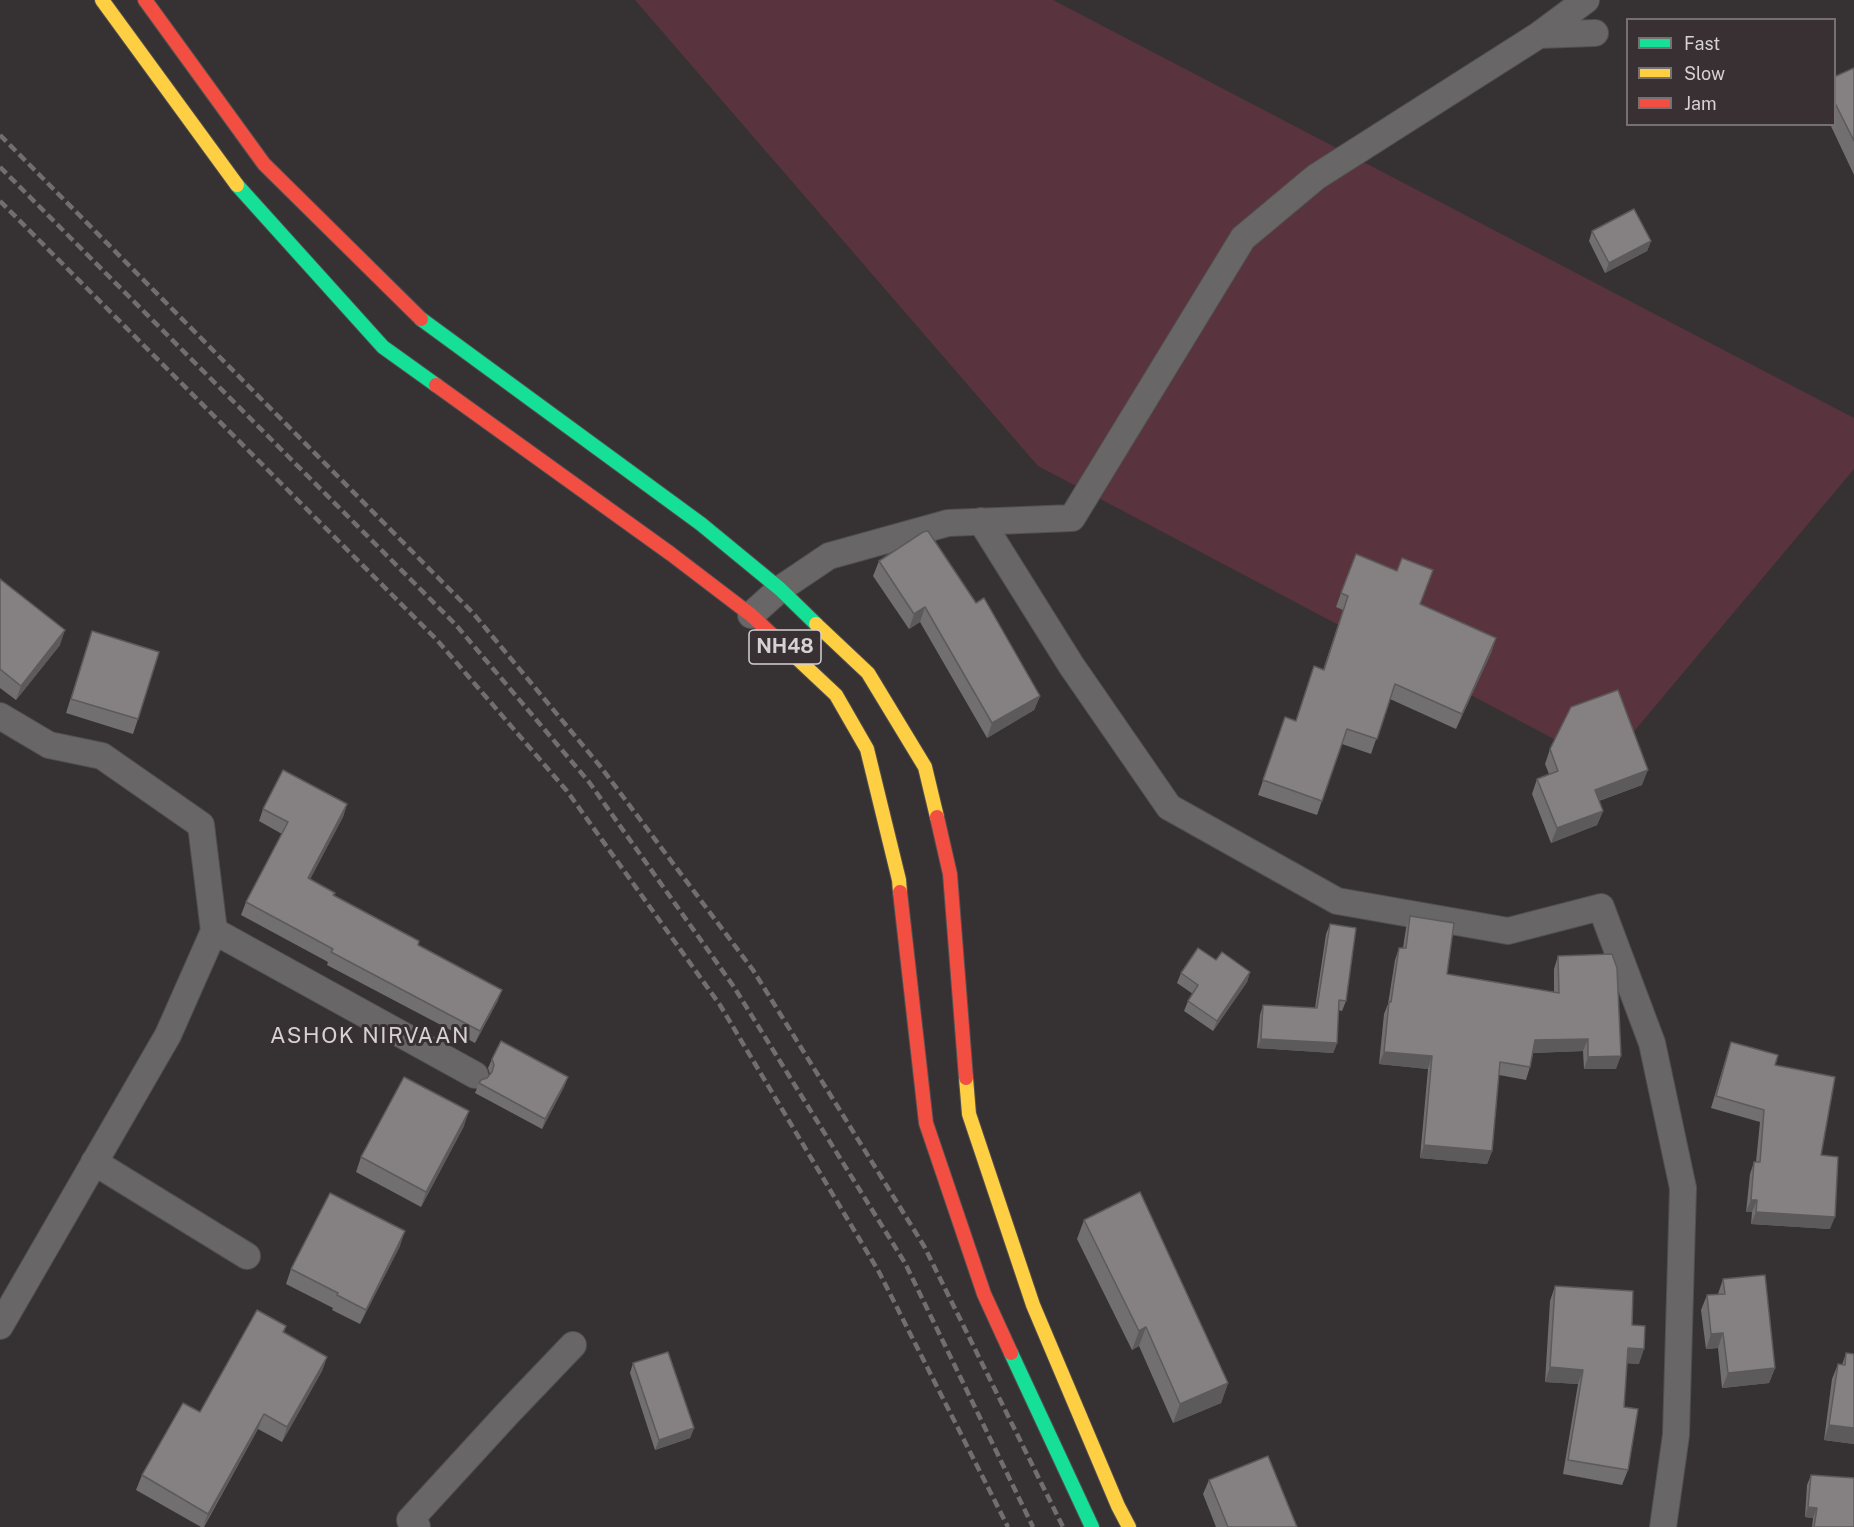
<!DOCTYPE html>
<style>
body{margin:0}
#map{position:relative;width:1854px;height:1527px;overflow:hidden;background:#363233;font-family:"Public Sans",sans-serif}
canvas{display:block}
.legend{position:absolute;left:1626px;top:18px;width:210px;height:108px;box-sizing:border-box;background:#383032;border:2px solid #777072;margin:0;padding:8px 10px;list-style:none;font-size:18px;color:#d6d1d2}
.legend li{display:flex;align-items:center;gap:12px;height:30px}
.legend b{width:30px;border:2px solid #777072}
</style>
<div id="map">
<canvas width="1854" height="1527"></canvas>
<ul class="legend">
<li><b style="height:8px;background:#16e098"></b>Fast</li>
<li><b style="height:8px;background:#ffcf43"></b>Slow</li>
<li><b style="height:8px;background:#f24e42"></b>Jam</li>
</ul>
</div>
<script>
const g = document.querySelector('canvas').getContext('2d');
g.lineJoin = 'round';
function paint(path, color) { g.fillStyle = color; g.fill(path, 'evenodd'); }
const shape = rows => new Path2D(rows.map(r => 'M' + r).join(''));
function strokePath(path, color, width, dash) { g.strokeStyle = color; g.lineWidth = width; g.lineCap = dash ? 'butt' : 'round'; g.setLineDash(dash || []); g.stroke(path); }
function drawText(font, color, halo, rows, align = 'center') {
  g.font = font + ' "Public Sans",sans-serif'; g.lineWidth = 6; g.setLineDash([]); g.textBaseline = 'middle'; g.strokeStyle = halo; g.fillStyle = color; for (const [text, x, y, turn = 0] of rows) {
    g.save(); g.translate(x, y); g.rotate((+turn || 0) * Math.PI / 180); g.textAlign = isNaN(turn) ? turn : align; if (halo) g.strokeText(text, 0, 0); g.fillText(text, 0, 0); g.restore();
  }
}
paint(shape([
 [635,0,1053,0,1854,418,1854,469,1605,766,1038,466]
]), '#59333d');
const street = shape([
 [1539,35,1595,33],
 [981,521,1071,665,1169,807,1337,901,1508,931,1601,907,1652,1043,1683,1188,1676,1435,1663,1527],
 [751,615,780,589,829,556,948,523,1072,518,1243,238,1316,177,1539,35,1586,0],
 [0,716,49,745,102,756,201,825,214,931,168,1035,0,1326],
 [214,931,475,1075],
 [94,1162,247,1256],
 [417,1527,410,1520,508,1413,573,1345]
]);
const fast = shape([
 [237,185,383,347,436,385],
 [421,319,701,524,780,589,816,624],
 [1011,1353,1092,1527]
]);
const slow = shape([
 [102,0,237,185],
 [816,624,868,673,925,767,937,817],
 [786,648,836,695,867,749,899,880,900,892],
 [966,1078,969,1114,1033,1305,1118,1506,1129,1527]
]);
const jam = shape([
 [145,0,264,164,421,319],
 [436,385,671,554,751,615,786,648],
 [937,817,950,874,966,1078],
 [900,892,926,1123,984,1294,1011,1353]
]);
strokePath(street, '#524f50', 28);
strokePath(fast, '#524f50', 16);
strokePath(slow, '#524f50', 16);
strokePath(jam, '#524f50', 16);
strokePath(street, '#686667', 26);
strokePath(fast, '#16e098', 14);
strokePath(slow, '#ffcf43', 14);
strokePath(jam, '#f24e42', 14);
strokePath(shape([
 [0,135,473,613,600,766,753,970,924,1246,1063,1527],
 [0,167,456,625,589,782,734,987,905,1263,1033,1527],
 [0,201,437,640,567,791,720,1005,879,1272,1008,1527]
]), '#706e6e', 4.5, [9, 4.5]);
paint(shape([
 [1854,68,1854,175,1830,124,1834,124,1834,77],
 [1592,231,1651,241,1647,251,1605,273,1589,241],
 [879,561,976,603,1040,696,1034,710,987,738,920,622,909,629,873,576],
 [0,579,60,645,16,700,0,688],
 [1341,593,1420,604,1496,638,1491,653,1456,729,1390,699,1371,754,1342,744,1317,815,1258,795,1285,717,1296,721,1314,666,1323,670,1343,610,1336,607],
 [92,631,138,719,133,734,66,713],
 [1550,749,1642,785,1599,801,1603,811,1597,825,1551,843,1532,794,1537,779,1549,774,1545,764],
 [347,804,343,817,310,879,334,896,418,945,502,990,497,1002,475,1043,327,965,328,962,241,915,246,902,282,834,259,821,263,809],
 [1410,916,1447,974,1554,992,1554,969,1558,956,1616,1069,1584,1069,1583,1051,1533,1053,1530,1067,1526,1080,1499,1075,1492,1151,1487,1164,1420,1158,1428,1069,1379,1064,1384,1014,1388,1004,1395,960,1399,948,1403,948,1406,928],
 [1330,924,1346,1001,1342,1011,1338,1010,1337,1043,1333,1053,1257,1048,1260,1015,1263,1005,1315,1008,1326,934],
 [1216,960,1250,972,1247,982,1213,1031,1184,1011,1188,1001,1193,994,1177,983,1181,973],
 [1731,1042,1775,1065,1821,1155,1830,1229,1751,1224,1752,1212,1746,1212,1750,1174,1754,1162,1756,1162,1760,1122,1711,1108,1727,1054],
 [492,1059,568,1077,564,1087,542,1129,475,1093,479,1083,490,1074,488,1068],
 [464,1126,421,1207,356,1172,361,1157],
 [1084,1220,1228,1383,1221,1403,1173,1423,1139,1346,1132,1350,1077,1239],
 [400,1246,360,1324,332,1310,333,1308,286,1284,291,1269],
 [1723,1279,1775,1368,1769,1383,1722,1388,1718,1348,1706,1349,1701,1310,1707,1295,1718,1294],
 [1555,1286,1632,1325,1639,1364,1627,1363,1624,1407,1628,1470,1622,1485,1563,1474,1578,1384,1545,1382,1550,1301],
 [286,1326,284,1332,327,1357,322,1371,282,1442,258,1429,204,1527,201,1527,136,1490,142,1475,200,1412],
 [1846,1353,1854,1444,1824,1440,1832,1379,1838,1364,1842,1365],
 [633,1363,694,1428,690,1438,655,1450,630,1373],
 [1811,1475,1854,1527,1812,1527,1813,1518,1805,1517,1807,1485],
 [1209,1480,1297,1527,1216,1527,1203,1494]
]), '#726f70');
paint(shape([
 [1651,241,1647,251,1605,273,1609,263],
 [925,607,920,622,909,629,914,614],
 [65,630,60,645,16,700,21,686],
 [1496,638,1491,653,1456,729,1462,714],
 [1040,696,1034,710,987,738,992,723],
 [1648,770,1642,785,1589,804,1595,790],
 [347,804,343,817,304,891,308,878],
 [1603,811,1597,825,1551,843,1557,828],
 [1250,972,1247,982,1213,1031,1217,1021],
 [502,990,497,1002,475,1043,480,1031],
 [1261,1039,1337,1043,1333,1053,1257,1048],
 [1588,1039,1583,1051,1530,1053,1535,1040],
 [1384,1052,1432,1056,1428,1069,1379,1064],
 [1621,1056,1616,1069,1584,1069,1588,1057],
 [568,1077,564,1087,542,1129,545,1119],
 [469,1111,464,1126,421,1207,426,1192],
 [1424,1145,1492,1151,1487,1164,1420,1158],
 [1751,1200,1757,1200,1752,1212,1746,1212],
 [1756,1212,1835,1217,1830,1229,1751,1224],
 [405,1231,400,1246,360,1324,366,1310],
 [1146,1327,1139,1346,1132,1350,1139,1331],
 [1723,1333,1718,1348,1706,1349,1711,1334],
 [1628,1348,1644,1349,1639,1364,1622,1363],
 [327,1357,322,1371,282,1442,287,1427],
 [1550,1367,1583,1370,1578,1384,1545,1382],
 [1775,1368,1769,1383,1722,1388,1728,1373],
 [1228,1383,1221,1403,1173,1423,1180,1404],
 [264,1414,258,1429,203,1527,208,1514],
 [1829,1425,1854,1428,1854,1444,1824,1440],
 [694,1428,690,1438,655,1450,659,1440],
 [1808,1507,1817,1508,1813,1518,1805,1517]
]), '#5d5a5b');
const building = shape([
 [1854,68,1854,141,1834,101,1834,77,1854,68],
 [1634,209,1651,241,1609,263,1592,231,1634,209],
 [928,531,976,603,984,598,1040,696,992,723,925,607,914,614,879,561,923,532,928,531],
 [1356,554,1397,571,1402,558,1433,570,1420,604,1496,638,1462,714,1395,684,1377,739,1347,729,1322,801,1263,780,1285,717,1296,721,1314,666,1324,670,1348,596,1341,593,1356,554],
 [0,579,65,630,21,686,0,669,0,579],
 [92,631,159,652,138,719,71,699,92,631],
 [1618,690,1648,770,1595,790,1603,811,1557,828,1537,779,1558,771,1550,749,1571,707,1618,690],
 [283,770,347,804,308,878,335,893,333,895,419,941,418,945,502,990,480,1031,331,952,333,949,246,902,288,822,263,809,283,770],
 [1410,916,1454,923,1447,974,1559,993,1558,956,1612,954,1617,968,1621,1056,1588,1057,1588,1039,1535,1040,1530,1067,1500,1062,1492,1151,1424,1145,1432,1056,1384,1052,1389,1002,1391,1002,1399,948,1406,948,1410,916],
 [1330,924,1356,928,1346,1001,1339,1000,1337,1043,1261,1039,1263,1005,1317,1008,1330,924],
 [1198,948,1216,960,1222,952,1250,972,1217,1021,1188,1001,1198,985,1181,973,1198,948],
 [501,1041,568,1077,545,1119,479,1083,481,1080,487,1078,492,1072,494,1065,492,1059,501,1041],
 [1731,1042,1778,1055,1775,1065,1835,1077,1821,1155,1838,1157,1835,1217,1756,1212,1757,1200,1751,1200,1754,1162,1760,1162,1764,1110,1716,1096,1731,1042],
 [404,1077,469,1111,426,1192,361,1157,404,1077],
 [1140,1192,1228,1383,1180,1404,1146,1327,1139,1331,1084,1220,1140,1192],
 [330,1193,405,1231,366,1310,337,1295,338,1293,291,1269,330,1193],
 [1765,1275,1775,1368,1728,1373,1723,1333,1711,1334,1707,1295,1725,1294,1723,1279,1765,1275],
 [1555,1286,1633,1291,1632,1325,1645,1326,1644,1349,1628,1348,1624,1407,1638,1409,1628,1470,1568,1460,1583,1370,1550,1367,1555,1286],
 [257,1310,286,1326,283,1332,327,1357,287,1427,264,1414,208,1514,142,1475,183,1403,200,1412,257,1310],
 [668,1352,694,1428,659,1440,633,1363,668,1352],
 [1846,1353,1854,1354,1854,1428,1829,1425,1838,1364,1845,1365,1846,1353],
 [1268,1456,1297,1527,1228,1527,1209,1480,1268,1456],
 [1811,1475,1854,1478,1854,1527,1814,1527,1817,1508,1808,1507,1811,1475]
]);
paint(building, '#858182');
strokePath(building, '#5d5a5b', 1.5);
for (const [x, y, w] of [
 [785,647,72]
]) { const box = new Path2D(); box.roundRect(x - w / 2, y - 17, w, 34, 4.5); g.fillStyle = '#383032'; g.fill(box); strokePath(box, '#d6d1d2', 1.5); }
drawText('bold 20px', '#d6d1d2', null, [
 ["NH48",785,647]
]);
g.letterSpacing = '1.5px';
drawText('22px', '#d6d1d2', '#383032', [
 ["ASHOK NIRVAAN",370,1036]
]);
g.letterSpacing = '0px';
</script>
